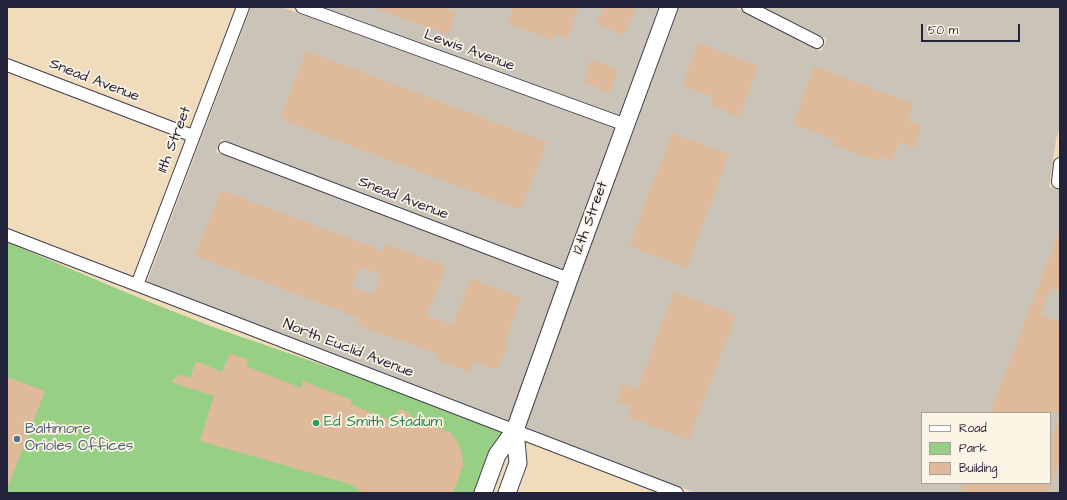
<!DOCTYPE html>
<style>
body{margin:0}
#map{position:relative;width:1067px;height:500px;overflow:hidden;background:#f0dcbb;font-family:"Architects Daughter",sans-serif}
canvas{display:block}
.frame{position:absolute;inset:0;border:8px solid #22223b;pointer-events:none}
.legend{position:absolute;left:921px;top:412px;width:130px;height:72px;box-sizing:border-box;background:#fcf5e5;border:1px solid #a5a1a1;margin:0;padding:5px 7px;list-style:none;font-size:12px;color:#22223b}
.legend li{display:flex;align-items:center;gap:8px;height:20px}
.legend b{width:20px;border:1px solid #a5a1a1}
.scale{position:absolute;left:921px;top:24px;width:99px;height:18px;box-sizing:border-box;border:2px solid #22223b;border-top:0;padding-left:5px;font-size:12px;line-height:14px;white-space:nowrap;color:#22223b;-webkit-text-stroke:3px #fcf5e5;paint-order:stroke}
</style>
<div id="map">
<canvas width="1067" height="500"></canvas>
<div class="frame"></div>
<ul class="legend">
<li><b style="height:5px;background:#fff"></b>Road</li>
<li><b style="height:11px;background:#97d084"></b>Park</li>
<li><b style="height:11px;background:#dfba9a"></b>Building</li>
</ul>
<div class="scale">50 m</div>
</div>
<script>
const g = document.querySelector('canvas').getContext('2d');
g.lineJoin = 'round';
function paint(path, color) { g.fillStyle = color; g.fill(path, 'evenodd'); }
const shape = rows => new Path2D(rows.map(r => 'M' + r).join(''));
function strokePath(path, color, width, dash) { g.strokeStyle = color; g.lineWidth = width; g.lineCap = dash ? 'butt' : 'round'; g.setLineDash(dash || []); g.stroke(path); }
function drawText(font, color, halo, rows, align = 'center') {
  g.font = font + ' "Architects Daughter",sans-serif'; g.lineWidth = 3.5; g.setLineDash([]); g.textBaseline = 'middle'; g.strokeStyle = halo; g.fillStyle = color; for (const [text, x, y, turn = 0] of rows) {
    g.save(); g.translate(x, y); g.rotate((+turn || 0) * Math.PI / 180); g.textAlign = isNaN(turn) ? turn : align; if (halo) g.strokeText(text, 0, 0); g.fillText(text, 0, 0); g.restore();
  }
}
paint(shape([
 [251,7,281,7,616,128,564,270,221,139,216,152,560,283,510,421,147,282],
 [321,7,661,7,621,116],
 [677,7,734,7,821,51,827,39,764,7,1060,7,1060,128,1056,139,1049,187,1060,189,1060,493,696,493,525,427],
 [922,413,1050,413,1050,483,922,483]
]), '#c9c3b8');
paint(shape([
 [7,242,137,297,210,326,366,380,504,433,489,452,475,493,7,493]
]), '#97d084');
paint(shape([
 [375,7,442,7,456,12,448,35,375,8],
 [513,7,579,7,567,39,556,34,553,40,507,23],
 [603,7,636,7,624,35,596,24],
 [698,43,758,66,739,117,710,105,713,97,682,86],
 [306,51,547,142,521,210,280,119],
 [591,59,618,69,610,93,583,82],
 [814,66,914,104,907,120,922,126,914,148,899,142,892,161,879,156,877,161,833,145,835,140,793,124],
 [672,133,729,154,687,268,629,246],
 [221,190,383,251,386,244,446,266,427,316,450,324,451,323,453,324,471,278,521,298,504,345,507,346,497,371,473,361,469,372,436,359,438,354,357,325,359,318,195,256],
 [360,267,381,275,373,295,352,287],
 [1059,232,1060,232,1060,291,1051,288,1040,315,1060,322,1060,413,990,413],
 [674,292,736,315,689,440,628,417,632,406,616,401,623,384,637,389],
 [230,353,248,360,246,366,301,388,303,381,352,400,350,404,394,422,400,409,410,413,409,416,451,433,457,441,462,454,463,465,453,493,362,493,353,485,200,441,214,396,171,382,180,374,190,378,196,361,222,372],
 [7,377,45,391,8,487,7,487],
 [1059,418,1060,461,1048,493,960,493,964,483,1050,483,1050,442]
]), '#dfba9a');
const street = shape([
 [302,7,626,125],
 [748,7,817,42],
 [7,65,193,136],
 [225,148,569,279],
 [1058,182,1060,164],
 [7,235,677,493],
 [137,285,243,7]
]);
const secondary = shape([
 [483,493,497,455,515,430,569,279,669,7],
 [507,493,518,463,515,430]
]);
strokePath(street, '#413e4e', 14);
strokePath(secondary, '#413e4e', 19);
strokePath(street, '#fff', 12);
strokePath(secondary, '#fff', 17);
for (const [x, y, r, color] of [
 [316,423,4,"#2e9e5b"],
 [17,439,4,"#5c6f8a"]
]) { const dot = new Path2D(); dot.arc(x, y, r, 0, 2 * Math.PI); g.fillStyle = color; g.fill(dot); strokePath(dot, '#fcf5e5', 1.5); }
drawText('15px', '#22223b', '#fcf5e5', [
 ["Lewis Avenue",469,51,20],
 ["Snead Avenue",94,81,21],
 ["11th Street",175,140,-69],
 ["Snead Avenue",403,199,21],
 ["12th Street",591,218,-70],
 ["North Euclid Avenue",348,349,21]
]);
drawText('15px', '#27864d', '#fcf5e5', [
 ["Ed Smith Stadium",324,423]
], 'left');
drawText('15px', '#4e5e75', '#fcf5e5', [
 ["Baltimore",25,430],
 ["Orioles Offices",25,447]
], 'left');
</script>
